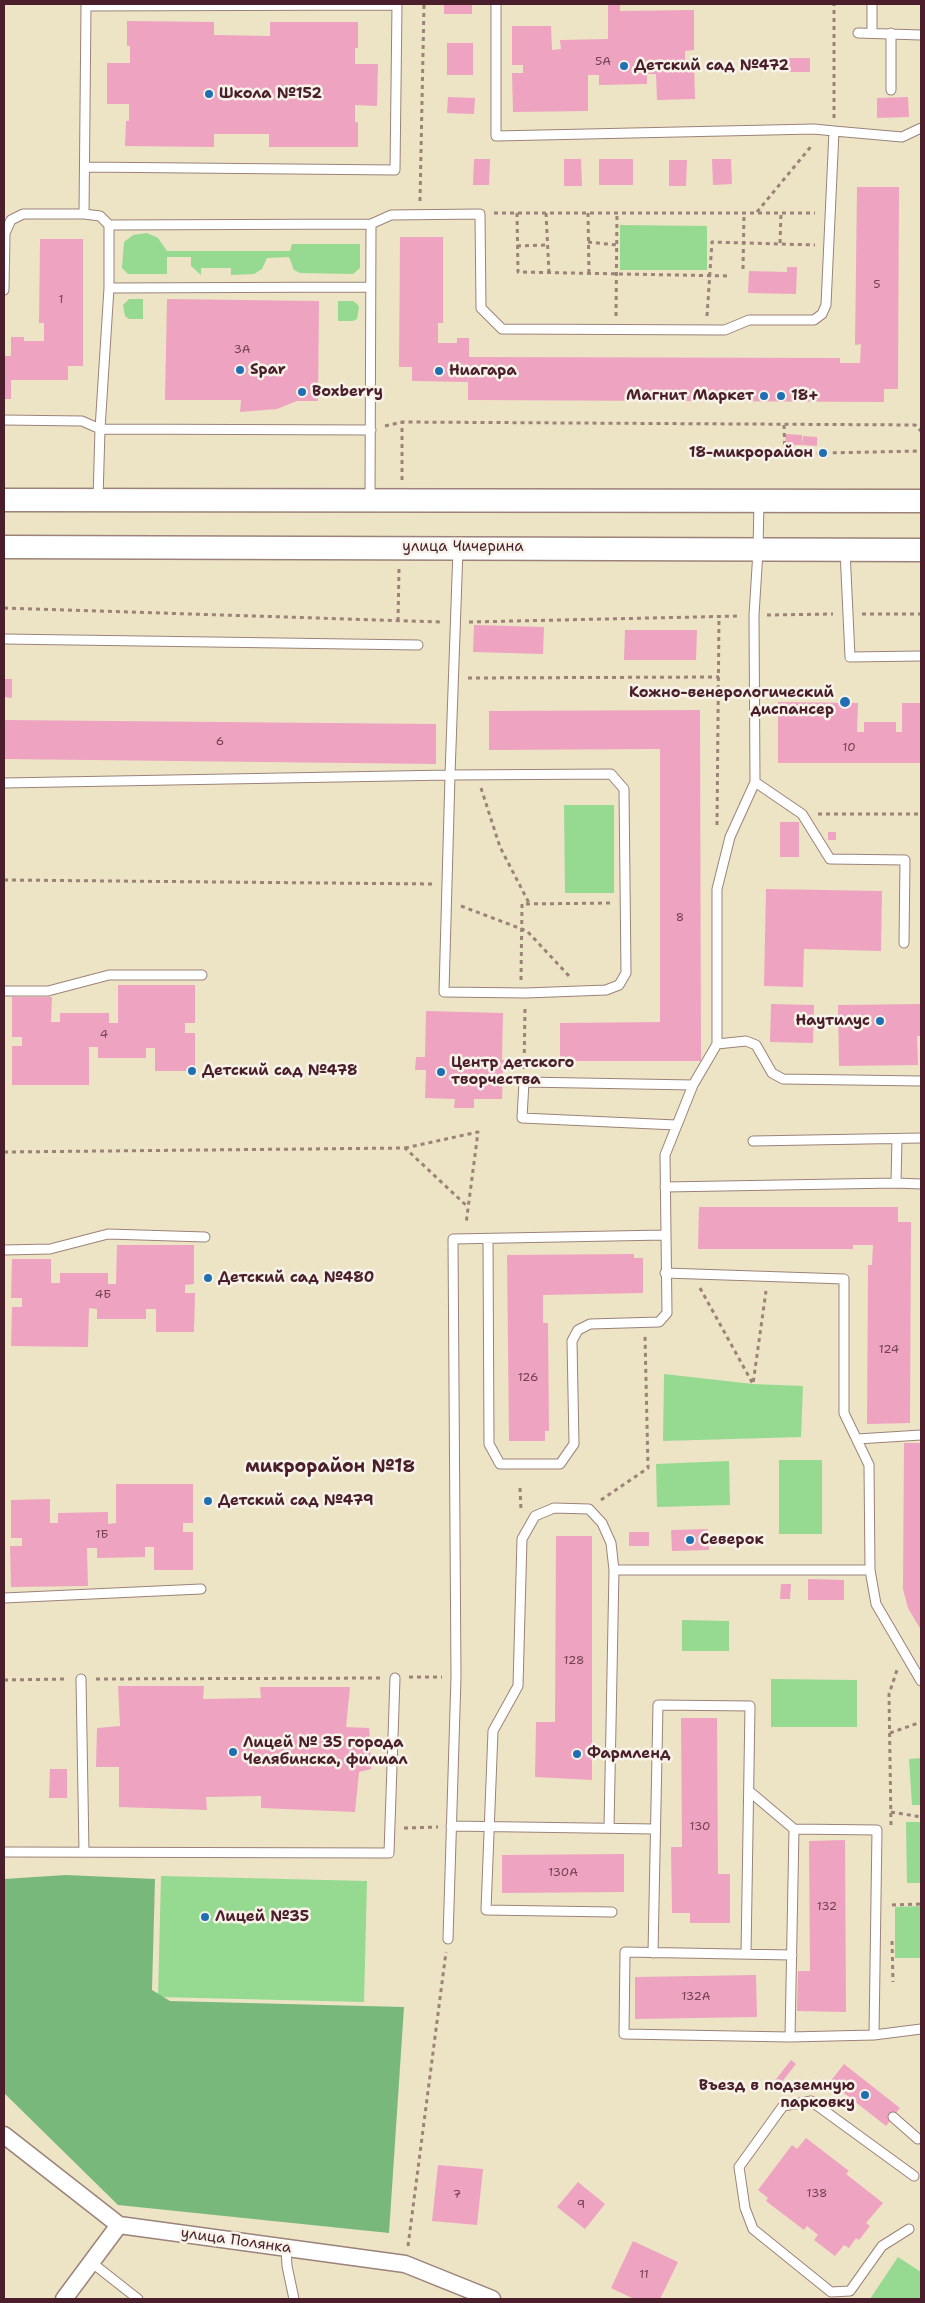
<!DOCTYPE html>
<meta charset="utf-8">
<style>
body{margin:0}
#map{position:relative;width:925px;height:2303px;overflow:hidden;background:#ede4c6;font-family:"Shantell Sans",sans-serif}
canvas{display:block}
.frame{position:absolute;inset:0;border:5px solid #4a1f2b;pointer-events:none}
</style>
<div id="map">
<canvas width="925" height="2303"></canvas>
<div class="frame"></div>
</div>
<script>
const g = document.querySelector('canvas').getContext('2d');
g.lineJoin = 'round';
function paint(path, color) { g.fillStyle = color; g.fill(path, 'evenodd'); }
const shape = rows => new Path2D(rows.map(r => 'M' + r).join(''));
function strokePath(path, color, width, dash) { g.strokeStyle = color; g.lineWidth = width; g.lineCap = dash ? 'butt' : 'round'; g.setLineDash(dash || []); g.stroke(path); }
function drawText(font, color, halo, rows, align = 'center') {
  g.font = font + ' "Shantell Sans",sans-serif'; g.lineWidth = 5; g.setLineDash([]); g.textBaseline = 'middle'; g.strokeStyle = halo; g.fillStyle = color; for (const [text, x, y, turn = 0] of rows) {
    g.save(); g.translate(x, y); g.rotate((+turn || 0) * Math.PI / 180); g.textAlign = isNaN(turn) ? turn : align; if (halo) g.strokeText(text, 0, 0); g.fillText(text, 0, 0); g.restore();
  }
}
paint(shape([
 [620,225,707,226,707,270,620,270],
 [147,233,158,238,167,251,290,251,292,244,360,244,360,268,353,274,300,273,294,270,289,257,267,258,262,269,254,274,231,275,231,268,201,268,201,275,191,266,191,257,167,257,167,274,128,274,122,268,124,242,133,235],
 [129,299,143,299,143,319,129,319,125,316,123,305],
 [338,301,353,301,357,304,359,307,357,319,353,321,338,321],
 [564,805,614,805,614,893,565,893],
 [664,1374,753,1384,803,1386,801,1437,663,1441],
 [779,1460,822,1460,822,1534,779,1534],
 [729,1461,730,1505,657,1507,656,1464],
 [682,1620,729,1621,729,1651,682,1651],
 [771,1679,857,1680,857,1727,771,1727],
 [921,1758,921,1805,912,1805,909,1759],
 [906,1822,921,1822,921,1883,907,1883],
 [161,1876,367,1881,364,2002,158,1997],
 [921,1906,921,1958,895,1958,895,1907],
 [898,2257,921,2272,921,2299,870,2299]
]), '#96d991');
paint(shape([
 [66,1875,155,1879,152,1990,170,2001,404,2007,389,2233,118,2205,4,2093,4,1879]
]), '#78b97b');
paint(shape([
 [444,4,472,4,472,14,444,14],
 [608,4,620,4,620,11,694,10,694,50,685,51,685,60,694,59,695,99,657,100,656,74,647,74,647,84,599,85,599,75,588,75,588,111,513,112,512,73,523,73,523,65,512,65,512,26,551,26,552,50,561,49,560,40,608,39],
 [127,21,214,22,214,35,270,36,270,22,358,22,358,48,355,48,355,64,378,64,377,106,355,105,355,122,358,122,358,147,269,147,269,134,214,134,214,147,125,146,126,121,129,121,129,104,107,104,107,63,130,63,130,46,127,46],
 [447,43,473,43,473,75,447,75],
 [784,58,810,58,810,72,784,72],
 [448,97,475,98,474,114,447,113],
 [908,97,909,117,877,118,877,98],
 [474,159,490,159,489,185,473,185],
 [564,159,581,159,582,186,564,186],
 [599,159,633,159,633,185,599,185],
 [712,159,731,159,732,184,713,185],
 [669,160,687,160,686,186,669,186],
 [857,187,899,187,898,389,884,389,884,402,468,400,468,382,412,381,412,367,399,367,400,237,443,237,443,323,438,323,438,343,457,343,457,338,469,338,469,357,840,358,840,363,860,363,861,344,855,345],
 [40,239,83,239,83,366,68,366,68,380,11,380,11,399,4,399,4,356,11,356,11,337,24,337,24,341,44,341,44,323,39,323],
 [787,267,797,267,796,294,748,293,749,271,787,272],
 [167,299,319,301,318,401,297,401,277,409,240,412,241,400,165,400],
 [786,434,802,435,802,445,785,445],
 [803,436,817,437,817,446,802,445],
 [474,625,544,627,543,654,473,652],
 [625,630,697,630,696,660,624,660],
 [4,679,12,679,12,698,4,697],
 [778,702,858,703,857,732,864,732,864,722,896,722,896,732,902,732,902,703,921,703,921,763,778,763],
 [700,710,701,1061,560,1061,560,1023,660,1022,660,749,489,750,489,711],
 [4,720,436,724,436,764,4,759],
 [780,822,799,822,799,857,780,857],
 [828,832,836,832,836,840,828,840],
 [766,889,882,891,881,951,804,949,803,987,764,986],
 [118,985,195,985,195,1023,185,1023,185,1033,195,1033,195,1071,155,1071,155,1048,146,1048,146,1058,98,1058,98,1047,89,1047,89,1085,12,1085,12,1046,22,1046,22,1037,12,1037,12,997,52,997,51,1022,60,1022,60,1013,109,1013,109,1023,118,1023],
 [771,1004,814,1005,813,1043,770,1042],
 [921,1004,921,1036,917,1036,918,1065,839,1066,838,1005],
 [426,1011,503,1013,502,1060,512,1060,512,1070,503,1070,502,1099,474,1099,474,1108,454,1108,455,1099,425,1098,426,1070,415,1070,416,1057,425,1057],
 [699,1207,898,1207,898,1222,911,1222,910,1423,867,1424,868,1265,872,1265,873,1245,853,1245,853,1249,698,1249],
 [117,1245,194,1245,194,1284,185,1285,185,1293,195,1293,194,1332,156,1332,156,1309,146,1309,146,1319,97,1319,97,1309,89,1308,88,1347,11,1346,12,1307,22,1307,22,1298,11,1298,12,1259,51,1259,51,1283,60,1283,60,1273,108,1273,108,1284,116,1284],
 [634,1254,634,1258,643,1258,643,1293,543,1295,543,1323,548,1323,549,1431,545,1431,545,1441,509,1441,507,1255],
 [904,1443,921,1443,921,1630,908,1608,903,1589],
 [116,1484,193,1484,193,1523,183,1523,183,1532,193,1532,193,1570,154,1570,154,1547,145,1547,145,1557,97,1558,97,1548,87,1548,88,1586,11,1587,10,1546,22,1546,22,1538,11,1538,11,1500,50,1499,50,1523,58,1523,58,1513,108,1512,108,1524,116,1523],
 [708,1529,709,1550,672,1551,671,1530],
 [629,1532,649,1532,649,1546,629,1546],
 [556,1536,592,1536,592,1780,535,1777,536,1722,555,1722],
 [808,1579,844,1580,844,1600,808,1600],
 [781,1584,791,1584,790,1599,780,1599],
 [118,1686,204,1686,203,1699,261,1698,260,1687,350,1687,346,1727,369,1728,370,1738,371,1769,359,1772,355,1812,261,1808,261,1796,206,1797,207,1810,119,1807,119,1767,96,1767,97,1728,120,1726],
 [681,1718,717,1718,718,1874,730,1874,730,1923,690,1923,690,1913,672,1913,671,1847,682,1847],
 [50,1769,67,1769,67,1798,49,1798],
 [845,1840,846,2012,797,2011,798,1971,810,1971,809,1841],
 [624,1854,624,1892,502,1893,502,1855],
 [756,1975,757,2017,635,2019,635,1977],
 [791,2060,796,2064,778,2087,773,2083],
 [844,2064,900,2108,886,2126,830,2082],
 [806,2138,849,2171,846,2174,883,2203,866,2223,870,2226,859,2240,856,2238,849,2248,844,2245,835,2256,814,2240,818,2235,807,2226,804,2230,766,2201,768,2198,758,2190,792,2145,797,2149],
 [438,2165,483,2169,477,2225,432,2221],
 [578,2182,605,2204,585,2229,557,2207],
 [633,2241,678,2262,660,2299,634,2299,611,2288]
]), '#eea3c1');
const service = shape([
 [496,4,496,136,814,129,834,131],
 [872,4,872,33],
 [858,33,921,35],
 [891,33,891,90],
 [84,214,86,6,397,5,395,170,85,167],
 [109,288,370,287],
 [4,290,5,233,11,220,23,214,84,214,100,216,109,225,371,224,391,215,480,214,481,308,502,329,725,330,749,320,814,320,822,314,826,305,834,131,902,137,921,128],
 [4,420,82,421,100,429,371,430],
 [98,499,100,429,109,288,109,225],
 [370,500,371,224],
 [845,550,850,657,921,656],
 [4,639,418,645],
 [755,782,802,814,830,859,905,860,904,943],
 [4,783,450,775,611,774,624,789,626,973,619,985,606,990,526,993,444,992,450,775,458,549],
 [4,991,48,991,109,975,202,975],
 [717,1044,746,1041,756,1045,772,1073,783,1079,921,1081],
 [676,1125,522,1118,524,1082,693,1085],
 [753,1141,921,1138],
 [896,1183,897,1139],
 [665,1187,896,1183,921,1184],
 [488,1239,489,1444,500,1464,560,1464,574,1444,572,1341,578,1330,590,1324,659,1322,667,1313,665,1155,693,1085,717,1044,717,889,730,837,755,782,754,615,758,551,759,501],
 [4,1250,50,1249,108,1234,205,1237],
 [665,1273,844,1279,844,1413,869,1465,870,1570,876,1604,921,1681],
 [857,1439,921,1435],
 [614,1570,870,1570],
 [4,1598,201,1589],
 [81,1679,84,1852],
 [749,1791,794,1829],
 [451,1826,655,1829],
 [609,1828,614,1570,611,1543,602,1523,589,1509,554,1508,535,1516,522,1539,518,1686,493,1731,486,1910,612,1912],
 [4,1852,389,1853,395,1678],
 [448,1939,456,1677,453,1239,665,1235],
 [653,1953,658,1705,750,1706,746,1954],
 [792,1955,625,1952,624,2034,790,2037,874,2035,921,2029],
 [790,2037,794,1829,877,1830,874,2035],
 [893,2117,918,2139],
 [909,2229,882,2246,850,2291,831,2292,753,2229,745,2208,739,2167,783,2106,811,2101,914,2176],
 [286,2248,287,2266,294,2299],
 [91,2262,138,2299]
]);
const minor = shape([
 [4,2135,119,2225,405,2264,492,2299],
 [64,2299,119,2225]
]);
const secondary = shape([
 [4,500,921,501],
 [4,547,921,550]
]);
strokePath(service, '#9c8278', 11);
strokePath(minor, '#9c8278', 19);
strokePath(secondary, '#9c8278', 25);
strokePath(shape([
 [834,118,834,4],
 [420,201,424,4],
 [757,212,813,144],
 [494,213,815,213],
 [517,213,518,272,730,276],
 [546,213,549,273],
 [588,213,589,274],
 [588,242,617,245],
 [780,243,781,213],
 [517,246,548,245],
 [743,269,744,213],
 [616,316,617,213],
 [707,316,712,242,815,245],
 [784,425,785,457,823,453,921,451],
 [385,426,402,422,915,425,921,431],
 [402,480,402,422],
 [4,608,441,622],
 [862,614,921,614],
 [767,615,833,614],
 [398,621,399,569],
 [469,622,741,616],
 [468,678,719,677],
 [481,788,500,847,529,903],
 [818,814,921,814],
 [717,825,719,616],
 [4,880,434,884],
 [461,906,527,931,570,977],
 [521,980,522,904,612,903],
 [524,1069,525,1008],
 [405,1148,478,1132,466,1224],
 [4,1152,405,1148,468,1207],
 [700,1288,753,1384,766,1291],
 [520,1488,521,1510],
 [601,1500,648,1468,645,1336],
 [409,1677,442,1677],
 [96,1679,380,1678],
 [4,1680,67,1679],
 [890,1733,921,1722],
 [891,1812,921,1817],
 [891,1825,889,1694,897,1670],
 [404,1828,438,1827],
 [892,1905,921,1904],
 [892,1941,893,1982],
 [408,2246,446,1952]
]), '#9c8278', 3, [4, 4]);
strokePath(service, '#fff', 9);
strokePath(minor, '#fff', 16);
strokePath(secondary, '#fff', 22);
for (const [x, y, r, color] of [
 [624,66,5,"#1f6fb2"],
 [209,94,5,"#1f6fb2"],
 [240,370,5,"#1f6fb2"],
 [439,371,5,"#1f6fb2"],
 [302,392,5,"#1f6fb2"],
 [764,396,5,"#1f6fb2"],
 [781,396,5,"#1f6fb2"],
 [823,453,5,"#1f6fb2"],
 [845,702,6,"#1f6fb2"],
 [880,1021,5,"#1f6fb2"],
 [192,1071,5,"#1f6fb2"],
 [441,1072,5,"#1f6fb2"],
 [208,1278,5,"#1f6fb2"],
 [208,1501,5,"#1f6fb2"],
 [690,1540,5,"#1f6fb2"],
 [233,1752,5,"#1f6fb2"],
 [577,1754,5,"#1f6fb2"],
 [205,1917,5,"#1f6fb2"],
 [865,2095,5,"#1f6fb2"]
]) { const dot = new Path2D(); dot.arc(x, y, r, 0, 2 * Math.PI); g.fillStyle = color; g.fill(dot); strokePath(dot, '#f7f3e8', 2); }
drawText('12px', '#734050', null, [
 ["5А",603,62],
 ["5",877,285],
 ["1",61,300],
 ["3А",242,350],
 ["6",220,742],
 ["10",849,748],
 ["8",680,918],
 ["4",104,1035],
 ["4Б",103,1295],
 ["124",889,1350],
 ["126",528,1378],
 ["1Б",102,1535],
 ["128",574,1661],
 ["130",700,1827],
 ["130А",563,1873],
 ["132",827,1907],
 ["132А",696,1997],
 ["138",817,2194],
 ["7",457,2195],
 ["9",581,2205],
 ["11",644,2275]
]);
drawText('bold 15px', '#4a1f2b', '#f7f3e8', [
 ["Детский сад №472",634,66],
 ["Школа №152",219,94],
 ["Spar",250,370],
 ["Ниагара",449,371],
 ["Boxberry",312,392],
 ["Магнит Маркет",754,396,"right"],
 ["18+",791,396],
 ["18-микрорайон",813,453,"right"],
 ["Кожно-венерологический",834,693,"right"],
 ["диспансер",834,710,"right"],
 ["Наутилус",870,1021,"right"],
 ["Центр детского",451,1063],
 ["творчества",451,1080],
 ["Детский сад №478",202,1071],
 ["Детский сад №480",218,1278],
 ["Детский сад №479",218,1501],
 ["Северок",700,1540],
 ["Лицей № 35 города",243,1743],
 ["Челябинска, филиал",243,1760],
 ["Фармленд",587,1754],
 ["Лицей №35",215,1917],
 ["Въезд в подземную",855,2086,"right"],
 ["парковку",855,2103,"right"]
], 'left');
drawText('15px', '#4a1f2b', '#f7f3e8', [
 ["улица Чичерина",463,547],
 ["улица Полянка",236,2241,8]
]);
drawText('bold 18px', '#4a1f2b', '#f7f3e8', [
 ["микрорайон №18",330,1467]
]);
</script>
